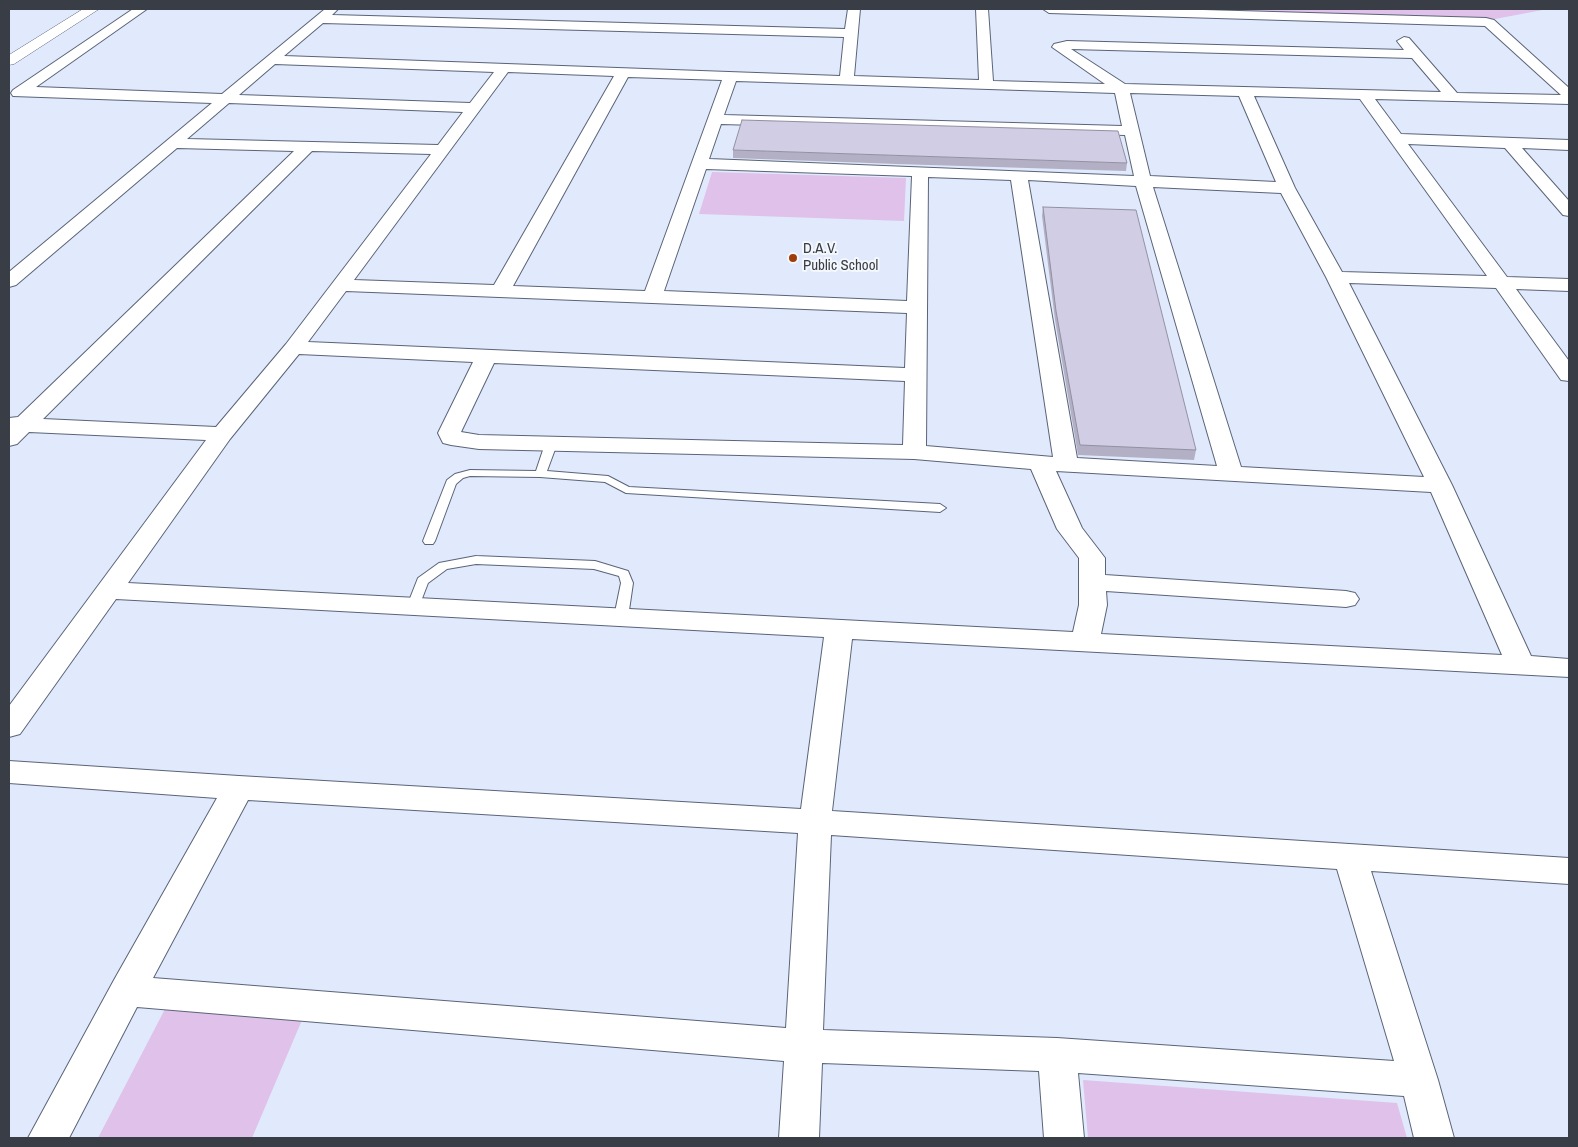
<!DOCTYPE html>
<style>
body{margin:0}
#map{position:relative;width:1578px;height:1147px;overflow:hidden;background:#e0eafc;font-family:"Archivo Narrow",sans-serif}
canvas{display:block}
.frame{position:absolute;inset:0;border:10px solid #383d46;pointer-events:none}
</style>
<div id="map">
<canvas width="1578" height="1147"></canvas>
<div class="frame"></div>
</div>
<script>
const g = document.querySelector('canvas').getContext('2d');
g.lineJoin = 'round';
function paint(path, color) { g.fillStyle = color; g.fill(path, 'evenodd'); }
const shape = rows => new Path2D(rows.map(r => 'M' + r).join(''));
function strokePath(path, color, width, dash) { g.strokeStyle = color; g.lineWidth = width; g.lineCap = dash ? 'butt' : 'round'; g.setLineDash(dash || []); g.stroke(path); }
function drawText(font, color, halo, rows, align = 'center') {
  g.font = font + ' "Archivo Narrow",sans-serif'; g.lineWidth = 4; g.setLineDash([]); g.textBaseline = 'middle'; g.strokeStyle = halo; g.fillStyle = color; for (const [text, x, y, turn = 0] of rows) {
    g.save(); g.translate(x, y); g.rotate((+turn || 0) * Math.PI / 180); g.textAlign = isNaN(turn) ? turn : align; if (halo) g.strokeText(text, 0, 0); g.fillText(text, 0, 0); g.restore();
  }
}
paint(shape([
 [1110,9,1548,9,1495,19],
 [712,172,906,178,904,221,699,214],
 [165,1009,302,1020,252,1138,98,1138],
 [1083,1080,1397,1103,1407,1138,1088,1138]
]), '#e0c1e9');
const service = shape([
 [551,441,557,444,547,471,608,476,629,487,940,504,946,508,940,512,626,493,605,482,540,477,470,476,463,478,456,484,435,541,433,544,425,544,423,541,447,480,455,474,470,470,536,471,545,444,551,441],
 [476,556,595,561,628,571,633,583,628,617,621,621,614,617,621,583,619,576,594,569,476,564,447,569,428,583,418,609,408,609,407,606,418,578,439,563,476,556]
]);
const minor = shape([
 [133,9,147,9,36,87,222,94,325,9,338,9,332,15,845,29,848,9,860,9,854,76,979,80,976,9,988,9,993,81,1105,84,1052,47,1054,44,1067,41,1404,50,1397,41,1404,37,1409,38,1457,93,1561,95,1485,26,1049,13,1043,9,1168,9,1486,18,1494,20,1569,88,1569,104,1375,99,1401,134,1569,140,1569,150,1522,148,1569,201,1569,216,1563,215,1505,148,1408,144,1507,277,1569,279,1569,291,1516,289,1569,361,1569,381,1561,380,1496,288,1349,283,1452,485,1531,656,1569,659,1569,677,852,639,832,811,1569,858,1569,884,1371,871,1438,1080,1454,1138,1414,1138,1404,1096,1078,1073,1084,1138,1044,1138,1039,1071,822,1063,819,1138,779,1138,784,1061,137,1007,69,1138,28,1138,114,980,217,798,9,783,9,761,239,776,801,809,824,637,116,599,20,734,9,737,9,706,206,440,29,432,17,444,9,446,9,418,18,417,294,151,177,148,16,285,9,287,9,272,212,103,13,96,11,93,13,90,133,9],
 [323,23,844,37,840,76,284,56,323,23],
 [1071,49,1412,58,1441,92,1125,84,1071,49],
 [275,64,494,72,470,103,239,95,275,64],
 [508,72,614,76,494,285,354,280,508,72],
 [628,77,722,80,645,291,513,286,628,77],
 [736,81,1115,93,1122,126,724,115,736,81],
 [1130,93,1239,96,1276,182,1150,176,1130,93],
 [1254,96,1360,99,1487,276,1342,272,1295,188,1254,96],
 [229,103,463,112,438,145,187,139,229,103],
 [721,124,1125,135,1134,176,709,159,721,124],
 [312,151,431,154,286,344,216,427,43,419,312,151],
 [706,169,912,176,907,301,664,291,706,169],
 [928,177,1011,180,1053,457,926,446,928,177],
 [1028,180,1136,186,1217,466,1077,458,1028,180],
 [1153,187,1281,193,1326,277,1424,477,1241,467,1153,187],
 [346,291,907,313,905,368,308,342,346,291],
 [299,354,473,362,438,433,443,443,451,445,479,449,914,459,1031,469,1057,529,1079,558,1079,605,1073,632,128,583,230,439,299,354],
 [494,363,905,381,903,445,479,435,461,432,494,363],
 [1056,471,1431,492,1502,655,1101,634,1107,605,1106,591,1346,607,1355,605,1359,599,1355,593,1346,591,1105,575,1105,558,1082,528,1056,471],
 [248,800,798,833,786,1028,153,978,248,800],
 [831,835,1337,869,1394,1061,1057,1038,823,1030,831,835]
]);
const tertiary = shape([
 [83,9,99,9,14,64,9,65,9,55,83,9]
]);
strokePath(service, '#5a6478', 2);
strokePath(minor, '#5a6478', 2);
strokePath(tertiary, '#5a6478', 1);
paint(service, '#fff');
paint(minor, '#fff');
paint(tertiary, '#fff');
paint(shape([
 [733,150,1127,163,1126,171,896,164,733,158],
 [1043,207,1196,450,1194,460,1078,455,1055,320,1042,216]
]), '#b3b0c5');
const building = shape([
 [742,120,1118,131,1127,163,733,150,742,120],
 [1043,207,1136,210,1196,450,1080,445,1056,311,1043,207]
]);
paint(building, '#d0cde5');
strokePath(building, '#9290a0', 1);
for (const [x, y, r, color] of [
 [793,258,5,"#a03c09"]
]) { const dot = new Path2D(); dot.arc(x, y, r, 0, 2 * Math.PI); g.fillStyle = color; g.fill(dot); strokePath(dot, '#f4f7fb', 2); }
drawText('15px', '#383d46', '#f4f7fb', [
 ["D.A.V.",803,249],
 ["Public School",803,266]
], 'left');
</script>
